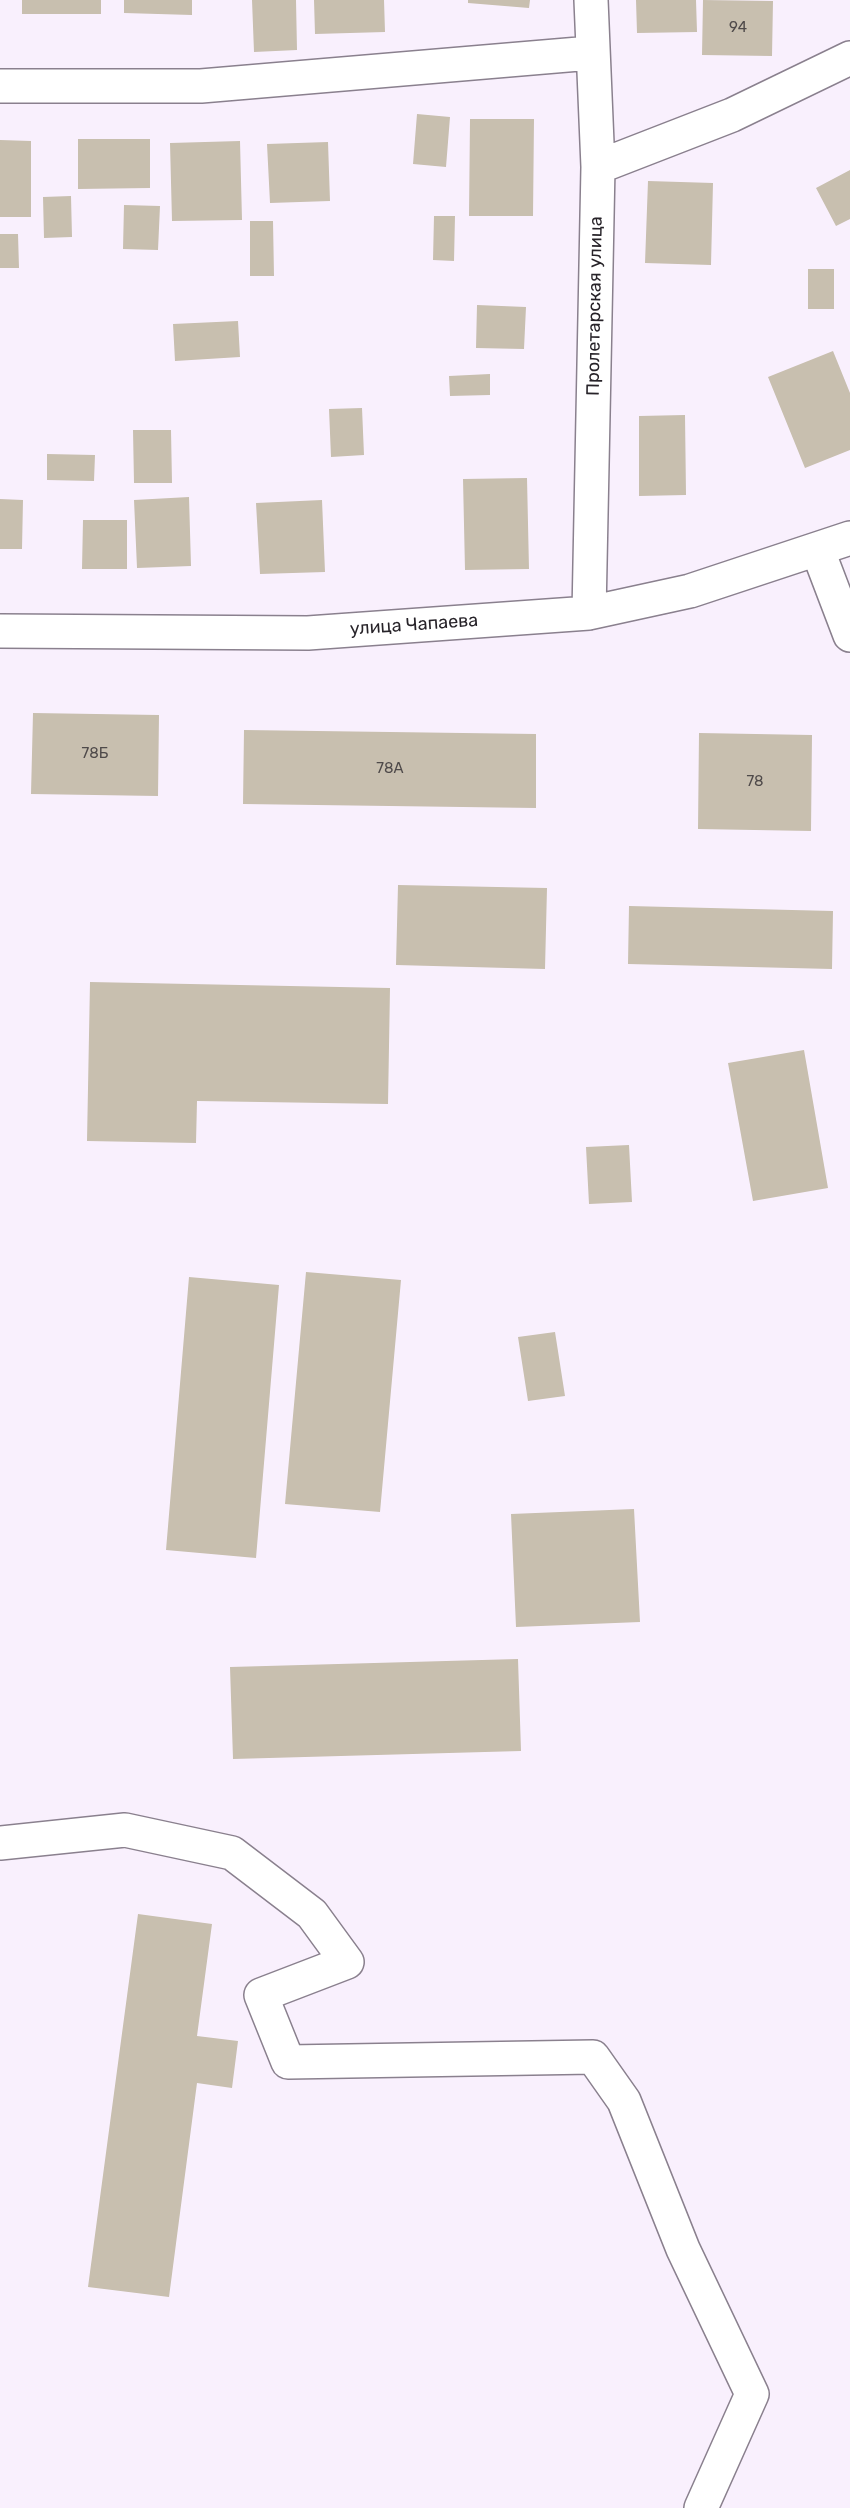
<!DOCTYPE html>
<meta charset="utf-8">
<style>
body{margin:0}
canvas{display:block;background:#f9f0fd}
</style>
<canvas width="850" height="2508"></canvas>
<script>
const g = document.querySelector('canvas').getContext('2d');
g.lineJoin = 'round';
function paint(path, color) { g.fillStyle = color; g.fill(path, 'evenodd'); }
const shape = rows => new Path2D(rows.map(r => 'M' + r).join(''));
function strokePath(path, color, width, dash) { g.strokeStyle = color; g.lineWidth = width; g.lineCap = dash ? 'butt' : 'round'; g.setLineDash(dash || []); g.stroke(path); }
function drawText(font, color, halo, rows, align = 'center') {
  g.font = font + ' Rubik,sans-serif'; g.lineWidth = 4.5; g.setLineDash([]); g.textBaseline = 'middle'; g.strokeStyle = halo; g.fillStyle = color; for (const [text, x, y, turn = 0] of rows) {
    g.save(); g.translate(x, y); g.rotate((+turn || 0) * Math.PI / 180); g.textAlign = isNaN(turn) ? turn : align; if (halo) g.strokeText(text, 0, 0); g.fillText(text, 0, 0); g.restore();
  }
}
paint(shape([
 [22,0,101,0,101,14,22,14],
 [124,0,192,0,192,15,124,13],
 [252,0,296,0,297,50,254,52],
 [314,0,384,0,385,32,315,34],
 [468,0,530,0,529,8,468,3],
 [636,0,696,0,697,32,637,33],
 [703,0,773,1,772,56,702,55],
 [417,114,450,117,446,167,413,164],
 [470,119,534,119,533,216,469,216],
 [78,139,150,139,150,188,78,189],
 [0,140,31,141,31,217,0,217],
 [240,141,242,220,172,221,170,143],
 [328,142,330,201,270,203,267,144],
 [850,170,850,219,836,226,816,188],
 [648,181,713,183,711,265,645,263],
 [71,196,72,237,44,238,43,197],
 [124,205,160,206,158,250,123,249],
 [434,216,455,216,454,261,433,260],
 [250,221,273,221,274,276,250,276],
 [0,234,18,234,19,268,0,268],
 [808,269,834,269,834,309,808,309],
 [477,305,526,307,524,349,476,348],
 [238,321,240,357,175,361,173,324],
 [833,351,850,393,850,450,805,468,768,377],
 [490,374,490,395,450,396,449,376],
 [362,408,364,455,331,457,329,409],
 [685,415,686,495,639,496,639,416],
 [133,430,171,430,172,483,134,483],
 [47,454,95,455,94,481,47,480],
 [527,478,529,569,465,570,463,479],
 [189,497,191,566,137,568,134,500],
 [0,499,23,500,22,549,0,549],
 [322,500,325,572,260,574,256,503],
 [83,520,127,520,127,569,82,569],
 [33,713,159,715,158,796,31,794],
 [244,730,536,734,536,808,243,804],
 [699,733,812,735,811,831,698,829],
 [398,885,547,888,545,969,396,965],
 [629,906,833,911,832,969,628,964],
 [90,982,390,988,388,1104,197,1101,196,1143,87,1141],
 [804,1050,828,1188,753,1201,728,1063],
 [629,1145,632,1202,589,1204,586,1147],
 [306,1272,401,1280,380,1512,285,1504],
 [189,1277,279,1285,256,1558,166,1550],
 [555,1332,565,1396,528,1401,518,1337],
 [634,1509,640,1622,516,1627,511,1514],
 [518,1659,521,1751,233,1759,230,1667],
 [138,1914,212,1924,197,2036,238,2041,232,2088,197,2083,169,2297,88,2287]
]), '#c8bfaf');
const minor = shape([
 [0,86,201,86,591,53],
 [598,167,732,115,850,58],
 [818,551,850,635],
 [589,613,598,167,591,0],
 [0,631,308,633,589,613,690,591,850,538],
 [0,1843,125,1830,232,1853,312,1914,347,1962,261,1995,288,2062,593,2057,624,2101,683,2249,752,2394,701,2508]
]);
strokePath(minor, '#8a808e', 36);
strokePath(minor, '#fff', 33);
drawText('15px', '#4f4a4a', null, [
 ["94",738,28],
 ["78Б",95,754],
 ["78А",390,769],
 ["78",755,782]
]);
drawText('18px', '#272329', '#fff', [
 ["Пролетарская улица",595,306,-89],
 ["улица Чапаева",414,625,-4]
]);
</script>
